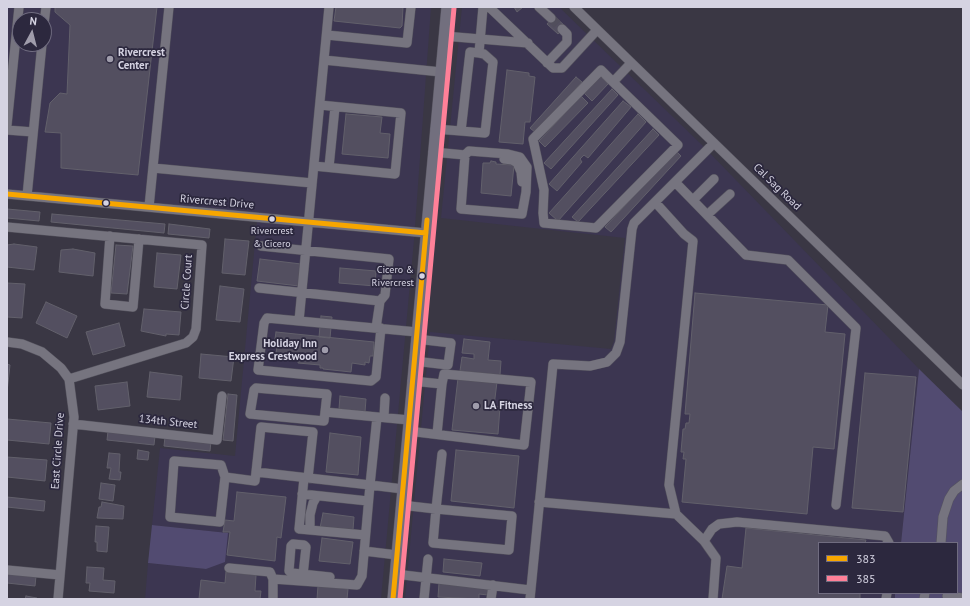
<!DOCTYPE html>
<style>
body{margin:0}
#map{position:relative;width:970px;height:606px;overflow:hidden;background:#3a3744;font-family:"PT Sans",sans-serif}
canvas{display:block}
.frame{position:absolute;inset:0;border:8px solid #d5d3e2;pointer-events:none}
.legend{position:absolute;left:818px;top:542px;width:140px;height:52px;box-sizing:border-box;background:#2c283e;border:1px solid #706c80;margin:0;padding:5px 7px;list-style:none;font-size:12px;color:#d5d3e2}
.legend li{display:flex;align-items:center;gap:8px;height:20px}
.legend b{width:20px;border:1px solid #706c80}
.north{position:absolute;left:12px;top:12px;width:40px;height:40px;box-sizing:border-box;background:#2c283e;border:1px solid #706c80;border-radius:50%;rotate:7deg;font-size:11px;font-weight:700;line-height:16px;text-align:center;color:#d5d3e2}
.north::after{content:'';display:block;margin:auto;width:14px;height:18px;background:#9f9cab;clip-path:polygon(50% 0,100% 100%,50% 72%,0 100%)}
</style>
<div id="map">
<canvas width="970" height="606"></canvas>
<div class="frame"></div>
<ul class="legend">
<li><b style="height:5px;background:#f7a600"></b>383</li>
<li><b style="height:5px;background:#ff8098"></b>385</li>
</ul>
<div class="north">N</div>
</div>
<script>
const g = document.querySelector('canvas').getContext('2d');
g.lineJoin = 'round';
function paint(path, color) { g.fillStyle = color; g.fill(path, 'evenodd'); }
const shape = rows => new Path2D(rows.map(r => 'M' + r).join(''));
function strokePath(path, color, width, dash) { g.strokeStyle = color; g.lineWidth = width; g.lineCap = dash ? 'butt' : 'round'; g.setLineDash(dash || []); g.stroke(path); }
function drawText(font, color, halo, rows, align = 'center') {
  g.font = font + ' "PT Sans",sans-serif'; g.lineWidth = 3.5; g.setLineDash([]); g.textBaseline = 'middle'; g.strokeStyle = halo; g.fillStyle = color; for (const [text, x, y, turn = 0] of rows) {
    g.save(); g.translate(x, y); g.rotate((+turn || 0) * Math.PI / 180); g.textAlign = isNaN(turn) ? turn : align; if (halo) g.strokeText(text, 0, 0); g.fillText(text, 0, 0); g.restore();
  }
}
paint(shape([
 [7,7,431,7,414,240,381,599,145,599,148,563,206,569,227,533,152,525,160,448,235,456,257,221,7,197],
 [20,20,44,20,44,44,20,44],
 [462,7,559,7,702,145,919,369,901,543,819,543,819,593,895,593,895,599,405,599,430,332,611,349,614,341,625,238,441,218]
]), '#3c3651');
paint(shape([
 [919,369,963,412,963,599,895,599,895,593,957,593,957,543,901,543],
 [152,525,228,533,225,562,206,569,148,563]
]), '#524b71');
const building = shape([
 [55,7,157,7,138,175,61,168,61,133,45,132,50,103,60,93,67,94,70,25,55,12,55,7],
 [336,7,403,7,402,26,400,28,334,21,336,7],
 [514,7,523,7,517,12,514,7],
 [554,16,565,26,558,34,547,24,554,16],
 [507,70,529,73,529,76,535,77,530,122,525,122,523,144,499,142,507,70],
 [600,76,608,84,592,101,584,93,600,76],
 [576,77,582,82,536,133,530,128,576,77],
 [612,89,618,95,551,169,544,163,612,89],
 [581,96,588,103,545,147,539,141,581,96],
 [623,101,631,107,588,158,584,155,580,159,582,162,557,191,549,184,623,101],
 [346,114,382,117,380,133,390,134,388,158,342,154,346,114],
 [638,114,646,122,558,221,549,213,638,114],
 [653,129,659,135,578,222,572,217,653,129],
 [676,151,681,156,611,232,605,227,676,151],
 [491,161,496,162,496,164,514,165,511,196,481,193,483,163,490,163,491,161],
 [7,209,40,212,39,221,7,218,7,209],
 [52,214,165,224,164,233,51,222,52,214],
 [169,224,210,229,209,238,168,234,169,224],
 [225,239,249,241,245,275,222,273,225,239],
 [14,244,37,247,34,270,7,267,7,245,14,244],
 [116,245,133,246,127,294,111,293,116,245],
 [73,249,95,253,93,276,59,272,61,250,73,249],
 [157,253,181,255,177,289,154,287,157,253],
 [260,259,301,264,299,286,257,281,260,259],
 [340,268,376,271,375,286,339,283,340,268],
 [7,283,25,284,22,318,7,317,7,283],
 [220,286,244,289,240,322,216,320,220,286],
 [695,293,828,305,825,332,845,334,834,449,813,447,807,514,682,502,686,459,683,459,684,452,681,452,683,429,685,429,686,423,689,423,690,414,685,414,695,293],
 [46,302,77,316,67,338,36,323,46,302],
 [144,309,181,312,179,335,166,334,166,336,141,331,144,309],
 [321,316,332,317,330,338,319,337,321,316],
 [119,323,125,346,93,355,86,332,119,323],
 [276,332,374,342,373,356,370,356,369,363,365,362,365,365,352,363,351,372,323,369,323,368,320,368,320,365,298,363,299,357,279,355,280,353,276,353,277,347,274,346,276,332],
 [464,339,490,342,488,360,501,361,500,375,460,371,462,357,474,359,474,354,462,353,464,339],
 [201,354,234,357,231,381,199,378,201,354],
 [7,364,10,365,7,392,7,364],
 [150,372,182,376,180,400,147,397,150,372],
 [865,373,916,377,903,512,852,508,865,373],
 [458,378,497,382,494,406,500,407,498,434,452,430,458,378],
 [127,382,130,406,98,410,95,386,127,382],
 [228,394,237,395,233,441,223,440,228,394],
 [340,396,366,399,365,412,339,409,340,396],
 [7,419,51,423,49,444,7,440,7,419],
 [108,431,155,436,154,445,107,440,108,431],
 [330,433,361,437,358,475,326,472,330,433],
 [165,437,211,441,210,451,164,446,165,437],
 [138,450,149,452,148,460,137,459,138,450],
 [456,450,519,456,514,508,451,501,456,450],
 [109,453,120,454,119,472,121,472,120,480,109,479,111,468,107,468,109,453],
 [7,457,47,460,45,481,7,477,7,457],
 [101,483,115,485,113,501,99,499,101,483],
 [237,492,286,497,281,538,277,537,275,561,227,555,230,532,223,532,225,520,234,521,237,492],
 [7,497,45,501,44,511,7,507,7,497],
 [102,502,124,506,123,519,97,518,99,507,101,507,102,502],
 [323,513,354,517,353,530,320,528,323,513],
 [96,526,109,527,107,552,97,551,97,542,95,542,96,526],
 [746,528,866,540,865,543,819,543,819,593,860,593,860,599,722,599,727,566,742,568,746,528],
 [322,538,353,542,350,564,319,561,322,538],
 [444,559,482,563,480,576,443,572,444,559],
 [87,567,104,568,103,580,115,581,114,593,89,591,90,583,86,583,87,567],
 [226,572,256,575,255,591,261,591,260,599,199,599,201,580,225,583,226,572],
 [7,573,36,576,35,586,7,583,7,573],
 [439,583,488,587,488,595,479,594,479,599,438,597,439,583],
 [318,586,348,589,347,599,317,599,318,586],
 [26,596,37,598,37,599,25,599,26,596]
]);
paint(building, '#534f60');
strokePath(building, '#62606b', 1);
strokePath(shape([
 [551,18,562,29]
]), '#514e5c', 9, [9, 4.5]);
const minor = shape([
 [329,7,299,321,417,332],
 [489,7,553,68,562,68,597,30],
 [539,7,551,18],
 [574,7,963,385],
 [44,24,46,7],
 [327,35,407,43,411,7],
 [444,36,528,43],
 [324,60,441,72],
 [547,63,567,42,567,34,562,29],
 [613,82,601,70,533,139,544,190,543,213,544,223,596,228,678,145,613,82,631,63],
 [7,125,19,7],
 [435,129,461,131,470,52,479,53,483,7],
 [7,130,33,132],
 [461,131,485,133,493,62,484,54,479,53],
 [433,152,465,155,461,209,522,214,526,192,527,167,520,157,508,154,469,151,465,155],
 [504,159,512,160,517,163,521,172,522,182],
 [314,166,395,174,401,113,320,105],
 [329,167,335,107],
 [153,168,312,183],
 [675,182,746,255,788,260,856,328,836,505],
 [7,194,426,233],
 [27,196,42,44],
 [693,200,714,179],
 [655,202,684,234,693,241,669,485,676,514],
 [149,207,169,7],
 [707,215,730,194],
 [7,227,202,245,196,329,193,337,186,343,69,379],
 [110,236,105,304,133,307,139,239],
 [261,246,389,259,385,295,380,301,376,328],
 [259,288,380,301],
 [299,321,267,318,264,323,258,370,371,381,376,377,381,328],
 [7,342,22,344,42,352,61,368,69,379,74,417,58,599],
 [414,361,448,365,451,343,416,339],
 [325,412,327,394,256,388,254,390,250,414,324,421,325,412,409,420],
 [384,417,385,398],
 [73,424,217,440,222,396],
 [408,431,524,445,531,382,444,374,442,384,412,381],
 [437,434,442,384],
 [256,472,261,427,313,432,308,478],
 [225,477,221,465,174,461,170,517,220,522,225,477,255,481,256,472,370,485,377,417],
 [304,478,299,529,365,535],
 [302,494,368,501],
 [539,502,676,514,704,541,716,558,713,599],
 [401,505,436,509,512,516,509,550,433,543,436,509,442,454],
 [310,530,310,515,313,503,317,496],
 [704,541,712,529,719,524,737,522,885,536,889,543],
 [941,543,943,517,949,499,954,491,963,484],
 [364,551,397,555],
 [229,568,270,572,273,579,273,599],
 [7,570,60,575],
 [395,574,530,590],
 [303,575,306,547,304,545,293,544,291,546,289,571,292,573,330,577],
 [273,579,357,585,362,576,370,485,403,489],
 [947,596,963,598],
 [424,599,428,559],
 [491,599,493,585],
 [530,599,553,364,590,366,607,362,616,353,620,342,632,229,634,223,714,143],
 [886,599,887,593],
 [924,599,925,593]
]);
const major = shape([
 [393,599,447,7]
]);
strokePath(minor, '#55535e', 10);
strokePath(major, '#55535e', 12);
strokePath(minor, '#76747f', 9);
strokePath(major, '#726f7e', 11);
strokePath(shape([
 [7,194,426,233],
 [393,599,427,220]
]), '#f7a600', 5);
strokePath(shape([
 [400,599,454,8]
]), '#ff8098', 5);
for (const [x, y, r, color] of [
 [110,59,4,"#9f9cab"],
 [106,203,3.5,"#d5d3e2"],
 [272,219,3.5,"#d5d3e2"],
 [422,276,3.5,"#d5d3e2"],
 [325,350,4,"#9f9cab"],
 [476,406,4,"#9f9cab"]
]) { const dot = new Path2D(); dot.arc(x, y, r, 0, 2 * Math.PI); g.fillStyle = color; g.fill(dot); strokePath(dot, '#2c283e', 1.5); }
drawText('10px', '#d5d3e2', '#2c283e', [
 ["Rivercrest",272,231],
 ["& Cicero",272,244],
 ["Cicero &",414,270,"right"],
 ["Rivercrest",414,283,"right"]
]);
drawText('bold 11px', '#d5d3e2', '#2c283e', [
 ["Rivercrest",118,53],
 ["Center",118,66],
 ["Holiday Inn",317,344,"right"],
 ["Express Crestwood",317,357,"right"],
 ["LA Fitness",484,406]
], 'left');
drawText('11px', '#d5d3e2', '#2c283e', [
 ["Cal Sag Road",777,187,44],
 ["Rivercrest Drive",217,202,5],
 ["Circle Court",187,282,-86],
 ["134th Street",168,422,6],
 ["East Circle Drive",58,451,-86]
]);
</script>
